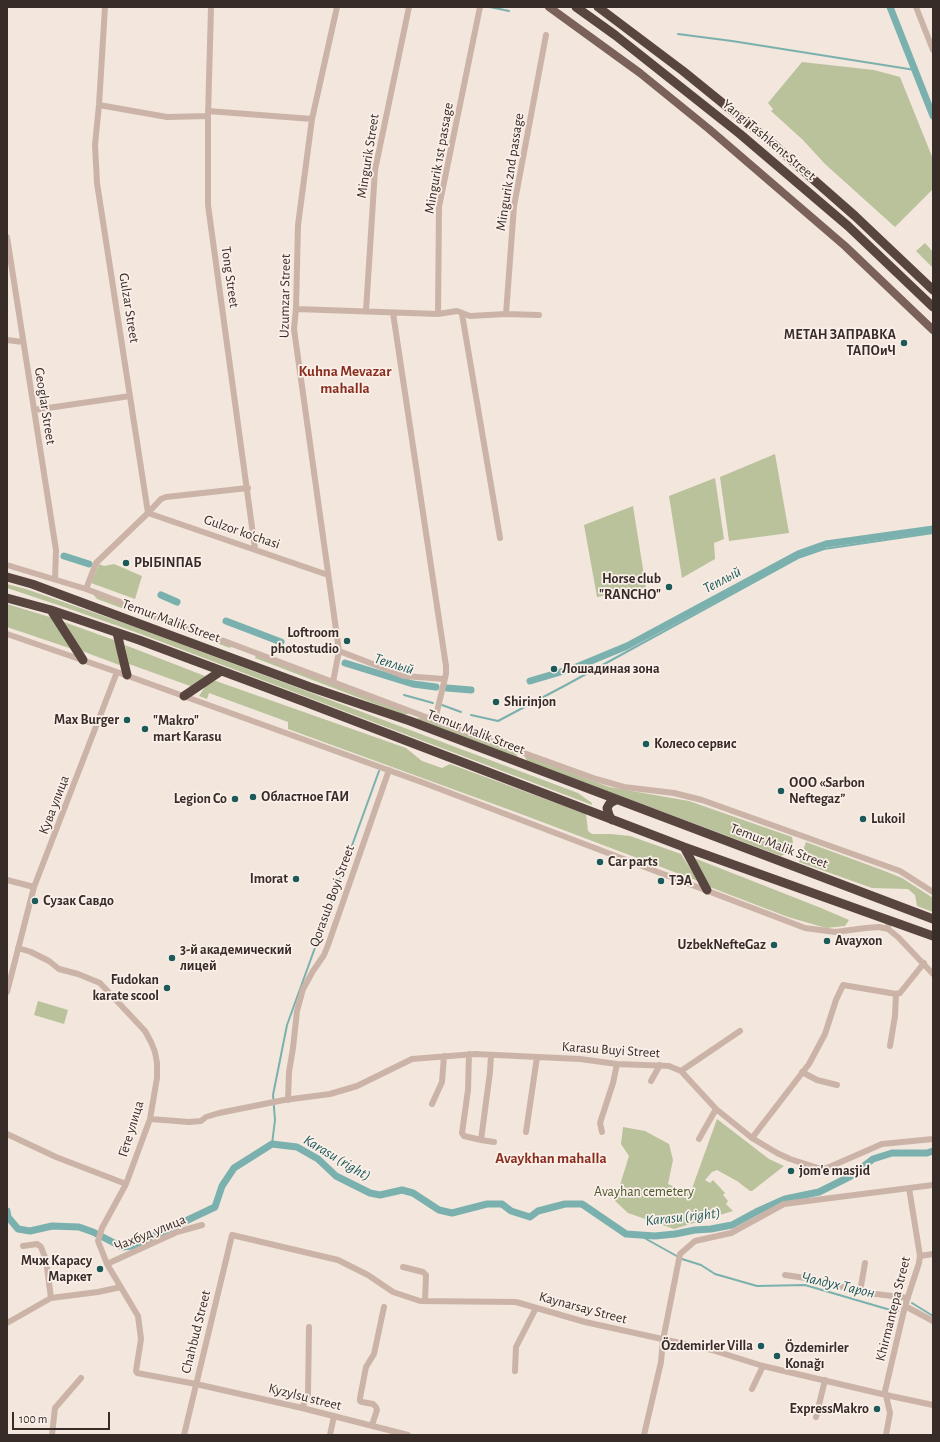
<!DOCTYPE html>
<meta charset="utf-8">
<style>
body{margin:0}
#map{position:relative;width:940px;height:1442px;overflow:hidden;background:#f3e6dc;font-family:"Alegreya Sans",sans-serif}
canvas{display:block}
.frame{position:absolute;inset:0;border:8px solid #382c28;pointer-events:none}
.scale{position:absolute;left:12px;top:1412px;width:98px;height:18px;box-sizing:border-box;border:2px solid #382c28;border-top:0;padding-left:5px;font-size:12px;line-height:14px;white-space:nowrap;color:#382c28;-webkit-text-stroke:3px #faf0e9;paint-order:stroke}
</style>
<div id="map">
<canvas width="940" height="1442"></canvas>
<div class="frame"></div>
<div class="scale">100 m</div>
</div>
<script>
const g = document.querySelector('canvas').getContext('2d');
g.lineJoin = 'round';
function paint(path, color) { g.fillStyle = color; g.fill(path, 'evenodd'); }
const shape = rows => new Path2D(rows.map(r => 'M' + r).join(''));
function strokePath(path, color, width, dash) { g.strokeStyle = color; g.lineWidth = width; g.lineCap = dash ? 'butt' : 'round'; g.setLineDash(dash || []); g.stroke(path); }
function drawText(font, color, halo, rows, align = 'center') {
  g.font = font + ' "Alegreya Sans",sans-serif'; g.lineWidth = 3.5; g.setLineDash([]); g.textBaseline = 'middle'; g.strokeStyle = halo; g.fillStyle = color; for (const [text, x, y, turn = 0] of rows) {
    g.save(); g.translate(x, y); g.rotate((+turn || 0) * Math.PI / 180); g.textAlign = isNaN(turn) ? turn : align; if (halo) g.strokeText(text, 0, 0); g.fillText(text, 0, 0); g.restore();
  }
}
paint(shape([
 [802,62,874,70,900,77,933,159,933,189,895,227,825,164,803,140,771,111,773,109,768,103],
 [925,243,933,252,933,268,916,251],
 [775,454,789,533,729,541,720,477],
 [715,478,724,539,714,543,715,559,682,578,669,496],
 [633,506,646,588,597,597,584,525],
 [99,564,104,566,114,564,142,576,135,599,91,583],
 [7,584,26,589,141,629,578,793,592,803,592,805,138,633,67,608,7,588],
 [92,593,232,645,230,648,97,599],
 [7,604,53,618,72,649,7,627],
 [64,622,114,640,122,666,82,651],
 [125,645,205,676,193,687,129,664],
 [256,655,410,713,404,715,255,658],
 [213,680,406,748,422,761,442,768,450,764,586,814,588,831,592,834,611,834,630,836,681,854,698,881,521,814,288,729,288,722,209,693,207,699,199,696,205,687],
 [422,717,514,751,518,757,416,719],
 [524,755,609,787,689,801,792,837,793,843,789,852,781,856,527,761],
 [806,842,882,870,902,878,933,898,933,912,917,906,915,895,908,889,872,888,799,862],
 [694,858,821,908,849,920,845,926,826,928,788,917,707,886],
 [38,1001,68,1010,64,1024,34,1015],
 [717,1119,769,1159,784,1166,752,1191,750,1191,737,1181,717,1170,712,1172,705,1180,710,1183,713,1180,725,1193,723,1195,728,1201,726,1204,733,1211,674,1229,628,1213,613,1199,619,1188,629,1156,621,1144,623,1127,645,1131,669,1144,673,1160,668,1184,690,1194]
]), '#b9c29b');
strokePath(shape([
 [490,7,509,11],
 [678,34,732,41,915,70],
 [404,695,433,703],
 [442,705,461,712],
 [471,715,498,721,566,685,798,558,824,549,933,533],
 [272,1144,275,1120,273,1095,287,1025,379,771],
 [639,1235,682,1259,701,1265,715,1274,757,1286,805,1285,887,1309,898,1311],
 [912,1303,933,1316]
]), '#7ab1ae', 2);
strokePath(shape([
 [890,7,933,116],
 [64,556,89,564],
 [161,595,177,602],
 [226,621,281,642],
 [345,663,413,684,436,687],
 [530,681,574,668,627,646,798,554,826,544,933,529],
 [447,688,471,690],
 [7,1211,8,1217,18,1229,30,1231,52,1226,79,1227,93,1232,122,1247,133,1246,215,1207,222,1186,234,1168,272,1144,297,1147,318,1159,336,1176,370,1193,380,1195,402,1190,413,1193,439,1210,452,1213,487,1204,502,1204,511,1211,530,1217,538,1211,565,1204,582,1204,626,1234,655,1236,675,1234,695,1230,711,1229,732,1225,756,1212,785,1199,819,1192,851,1176,873,1159,892,1153,927,1153,933,1151]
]), '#7ab1ae', 7);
strokePath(shape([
 [211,7,208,116,208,205,255,549],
 [916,7,933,50],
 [99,105,167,117,208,116],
 [208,111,312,119],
 [7,237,56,550,55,579],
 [296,309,438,314,457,311,470,316,506,314,539,315],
 [366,311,375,170,409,7],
 [393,313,446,666,446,674,435,720],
 [438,314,439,207,480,7],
 [462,314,500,538],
 [506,314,514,206,546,35],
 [7,340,23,342],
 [34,410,130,396],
 [248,488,166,497,161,499,148,513,328,575],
 [7,565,86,589,463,731,596,779,624,787,674,793,702,800,900,871,933,892],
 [86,589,96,563,148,513,97,183,95,145,99,105,105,7],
 [7,634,117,672,424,783,805,928,835,932,866,928,879,927,888,929],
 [339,651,404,676,444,679],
 [333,682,339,651,294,329,296,309,298,225,312,119,337,7],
 [7,880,34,887],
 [888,926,888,929,898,937,933,974],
 [18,948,31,952,49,961,59,969,78,974,100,983,145,1031,151,1042,155,1052,157,1063,157,1078,150,1119,126,1184,102,1228,98,1241,107,1264,138,1316,141,1339,136,1371,137,1373,196,1384,302,1408,408,1435],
 [7,992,34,887,117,672],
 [890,1046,895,1016,896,994],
 [469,1054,468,1090,462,1133,464,1136,481,1140],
 [491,1055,490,1072,481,1140,494,1142],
 [681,1071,740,1031],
 [802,1072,817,1080,837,1085],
 [651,1081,660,1065],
 [288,1100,289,1072,293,1048,297,1011,303,989,313,971,324,955,328,945,389,770],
 [432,1104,442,1082,444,1056],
 [150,1119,189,1122,201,1121,206,1117,219,1113,284,1100,330,1094,357,1086,412,1059,475,1054,580,1059,617,1064,669,1066,681,1071,716,1109,752,1138,777,1153,790,1159,818,1168,827,1168,882,1144,933,1139],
 [526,1132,537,1057],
 [602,1132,600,1123,613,1083,617,1064],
 [7,1134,56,1157,126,1184],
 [752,1138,809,1064,825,1034,836,1000,843,985,896,994,900,993,924,963],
 [699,1139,716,1109],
 [23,1246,37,1244,41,1247,46,1260,51,1298],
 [920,1256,933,1254],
 [107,1264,177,1232,202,1225],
 [403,1267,423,1272,426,1275,425,1301],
 [785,1275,819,1280,860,1292,908,1298],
 [860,1292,865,1263],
 [905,1306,933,1321],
 [7,1323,51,1298,98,1292,121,1287],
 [515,1371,516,1347,536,1308],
 [752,1389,763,1366],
 [302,1408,308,1394,309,1327],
 [816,1417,825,1380],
 [372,1425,377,1410,376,1407,373,1404,362,1402,360,1401,360,1398,366,1367,374,1354,384,1307],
 [52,1435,55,1408,81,1378],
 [184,1435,232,1235,338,1260,368,1275,393,1292,420,1301,516,1302,585,1322,712,1350,763,1366,886,1395,933,1405],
 [330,1435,334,1416],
 [644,1435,661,1362,663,1340,680,1254,695,1241,731,1233,784,1204,933,1185],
 [886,1435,890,1413,885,1391,905,1306,919,1263,920,1256,909,1188]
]), '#cbb4a7', 6);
strokePath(shape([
 [549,7,640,73,709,129,845,246,933,330]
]), '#7a6159', 8);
strokePath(shape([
 [576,7,615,35,740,134,848,226,933,307],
 [598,7,683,71,773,144,855,216,933,290],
 [7,577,32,584,310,687,410,721,933,919],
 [7,598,51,610,139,640,305,702,684,847,933,936],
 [51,610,83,660],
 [117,633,127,675],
 [184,696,221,671],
 [612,820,609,815,607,808,610,803,616,800],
 [684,847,707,890]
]), '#59453f', 9);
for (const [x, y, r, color] of [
 [904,343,4,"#1c5a59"],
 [126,563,4,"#1c5a59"],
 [669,587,4,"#1c5a59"],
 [347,641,4,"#1c5a59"],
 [554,669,4,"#1c5a59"],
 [496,702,4,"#1c5a59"],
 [127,720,4,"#1c5a59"],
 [145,729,4,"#1c5a59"],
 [646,744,4,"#1c5a59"],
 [781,791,4,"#1c5a59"],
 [253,797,4,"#1c5a59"],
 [235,799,4,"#1c5a59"],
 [863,819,4,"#1c5a59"],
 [600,862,4,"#1c5a59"],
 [296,879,4,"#1c5a59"],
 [661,881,4,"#1c5a59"],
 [35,901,4,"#1c5a59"],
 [827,941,4,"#1c5a59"],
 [774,945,4,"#1c5a59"],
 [172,958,4,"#1c5a59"],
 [167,988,4,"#1c5a59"],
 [791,1171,4,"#1c5a59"],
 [100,1269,4,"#1c5a59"],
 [761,1346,4,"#1c5a59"],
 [777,1356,4,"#1c5a59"],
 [877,1409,4,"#1c5a59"]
]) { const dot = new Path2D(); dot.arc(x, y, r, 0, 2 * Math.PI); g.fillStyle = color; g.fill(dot); strokePath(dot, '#faf0e9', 1.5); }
drawText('14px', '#382c28', '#faf0e9', [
 ["Yangi Tashkent Street",769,140,40],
 ["Mingurik Street",368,156,-81],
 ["Mingurik 1st passage",439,158,-80],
 ["Mingurik 2nd passage",510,172,-81],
 ["Tong Street",230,277,82],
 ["Uzumzar Street",285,296,-89],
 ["Gulzar Street",129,308,81],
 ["Geoglar Street",45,406,81],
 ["Gulzor ko'chasi",242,532,19],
 ["Temur Malik Street",171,621,20],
 ["Temur Malik Street",476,732,21],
 ["Кува улица",54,805,-69],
 ["Temur Malik Street",779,846,21],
 ["Qorasub Boyi Street",332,896,-70],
 ["Karasu Buyi Street",611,1050,4],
 ["Гёте улица",131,1129,-73],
 ["Чахбуд улица",150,1233,-22],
 ["Kaynarsay Street",583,1308,15],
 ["Khirmantepa Street",893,1309,-76],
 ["Chahbud Street",196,1332,-76],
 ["Kyzylsu street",305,1397,14]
]);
drawText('bold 14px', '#382c28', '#faf0e9', [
 ["МЕТАН ЗАПРАВКА",896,335,"right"],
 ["ТАПОиЧ",896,351,"right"],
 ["РЫБINПАБ",134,563],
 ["Horse club",661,579,"right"],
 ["\"RANCHO\"",661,595,"right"],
 ["Loftroom",339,633,"right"],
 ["photostudio",339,649,"right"],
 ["Лошадиная зона",562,669],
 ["Shirinjon",504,702],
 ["Max Burger",119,720,"right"],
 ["\"Makro\"",153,721],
 ["mart Karasu",153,737],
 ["Колесо сервис",654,744],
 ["ООО «Sarbon",789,783],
 ["Neftegaz”",789,799],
 ["Областное ГАИ",261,797],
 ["Legion Co",227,799,"right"],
 ["Lukoil",871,819],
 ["Car parts",608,862],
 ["Imorat",288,879,"right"],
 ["ТЭА",669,881],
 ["Сузак Савдо",43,901],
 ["Avayxon",835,941],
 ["UzbekNefteGaz",766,945,"right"],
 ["3-й академический",180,950],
 ["лицей",180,966],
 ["Fudokan",159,980,"right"],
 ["karate scool",159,996,"right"],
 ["jom'e masjid",799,1171],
 ["Мчж Карасу",92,1261,"right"],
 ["Маркет",92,1277,"right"],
 ["Özdemirler Villa",753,1346,"right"],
 ["Özdemirler",785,1348],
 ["Konağı",785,1364],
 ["ExpressMakro",869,1409,"right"]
], 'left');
drawText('14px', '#4b572b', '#faf0e9', [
 ["Avayhan cemetery",644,1192]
]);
drawText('bold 15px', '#892e1f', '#faf0e9', [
 ["Kuhna Mevazar",345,371],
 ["mahalla",345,388],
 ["Avaykhan mahalla",551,1158]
]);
drawText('italic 15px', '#1c5a59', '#faf0e9', [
 ["Теплый",722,580,-28],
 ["Теплый",394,664,17],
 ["Karasu (right)",337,1158,31],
 ["Karasu (right)",683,1217,-6],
 ["Чалдух Тарон",838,1285,13]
]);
</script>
